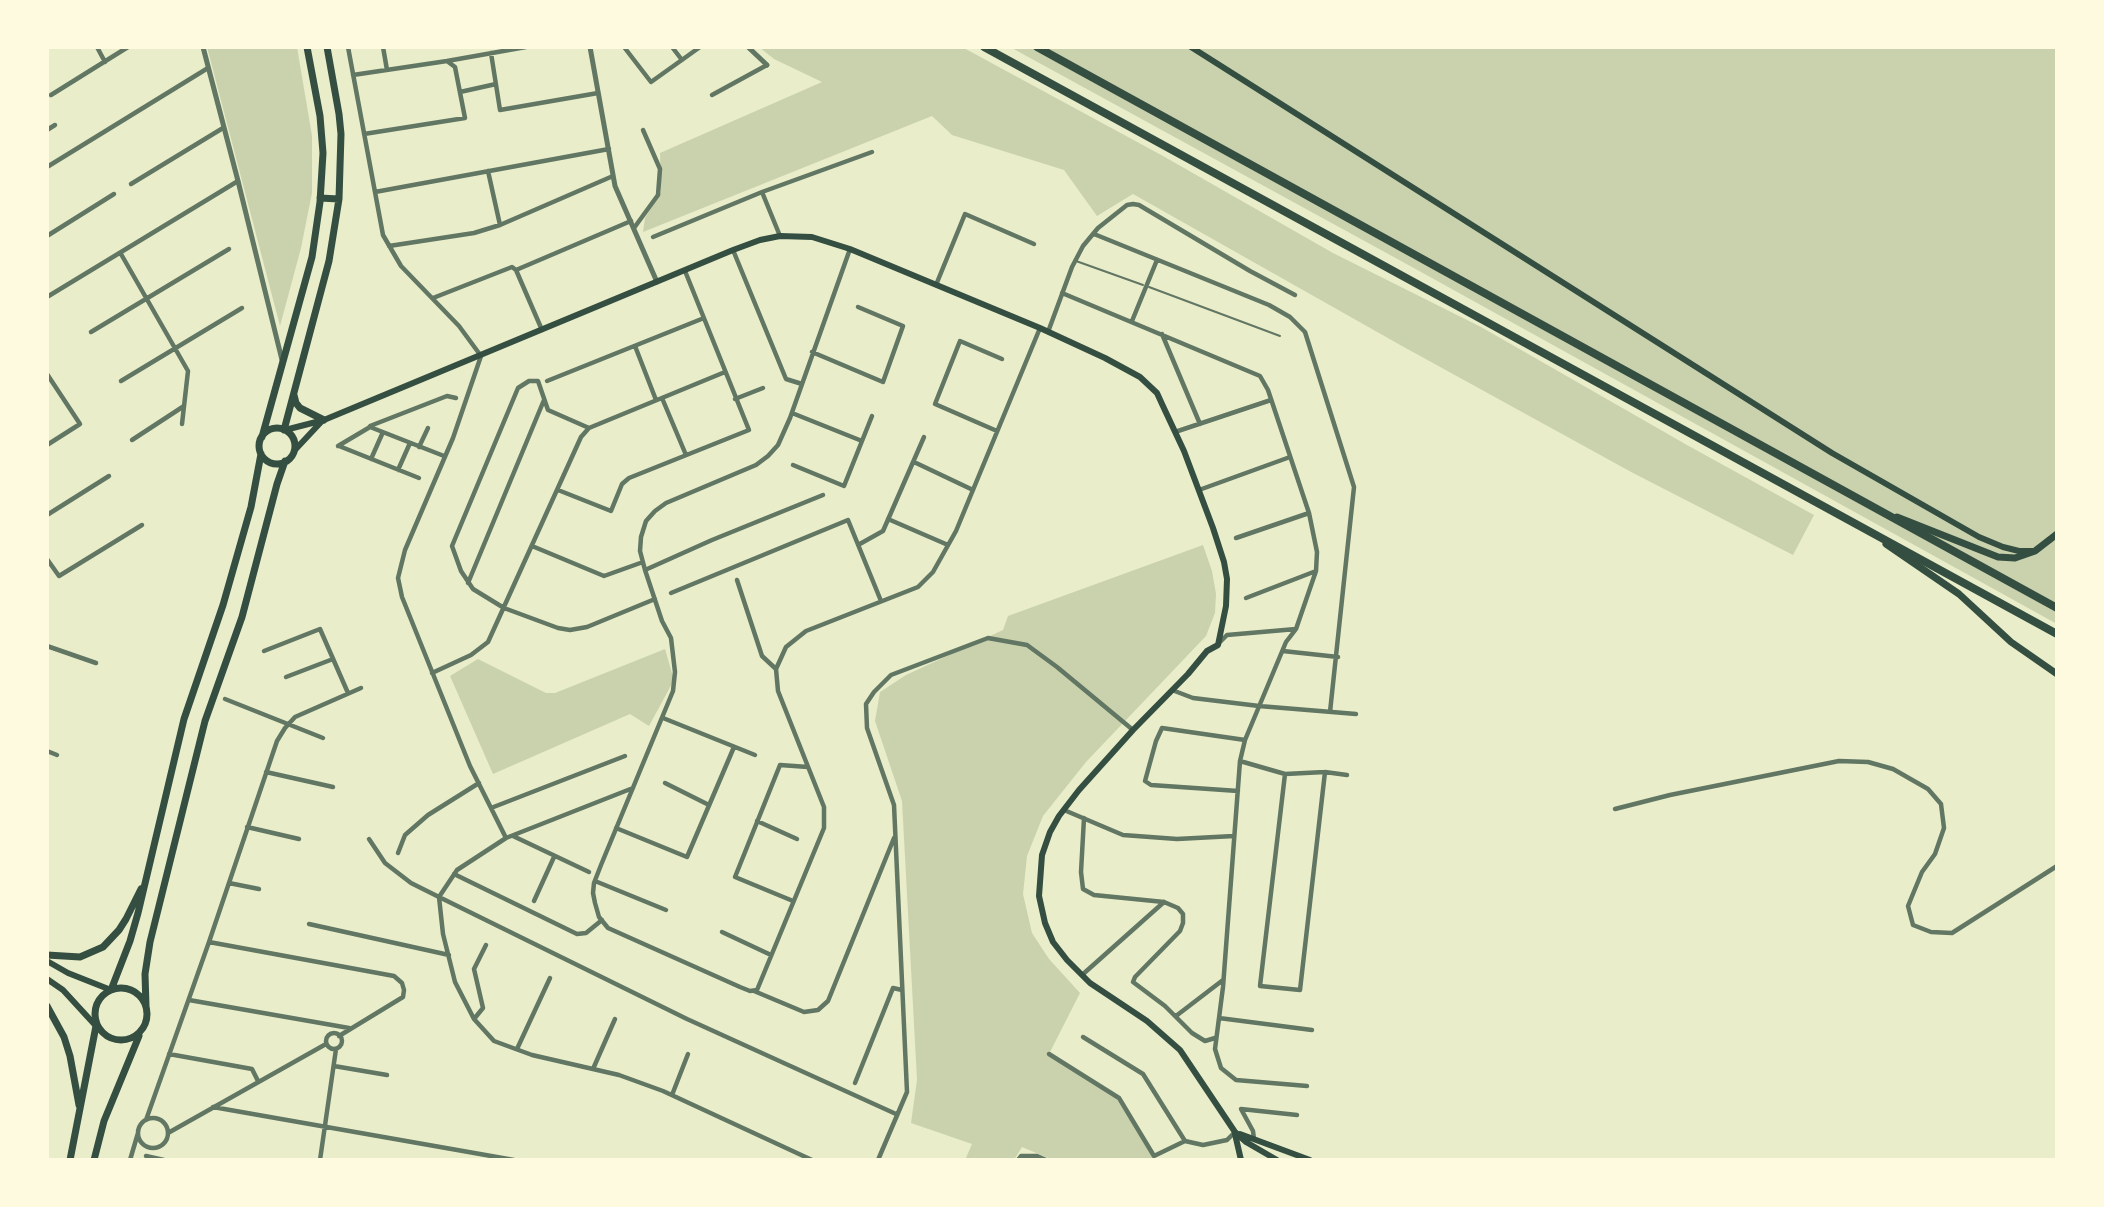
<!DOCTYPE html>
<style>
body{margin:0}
#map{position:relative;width:2104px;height:1207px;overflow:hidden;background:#e9edc9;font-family:"Roboto Condensed",sans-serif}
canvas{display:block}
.frame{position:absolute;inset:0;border:49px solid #fefae0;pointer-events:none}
</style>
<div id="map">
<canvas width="2104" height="1207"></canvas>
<div class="frame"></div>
</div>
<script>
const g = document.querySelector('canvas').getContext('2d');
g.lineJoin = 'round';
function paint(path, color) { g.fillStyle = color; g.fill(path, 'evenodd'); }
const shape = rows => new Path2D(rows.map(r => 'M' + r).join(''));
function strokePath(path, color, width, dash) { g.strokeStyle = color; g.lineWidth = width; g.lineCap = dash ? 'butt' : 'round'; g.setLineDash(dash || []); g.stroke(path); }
paint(shape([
 [207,47,297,47,312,136,312,193,301,248,280,326],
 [759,47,962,47,1163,156,1333,253,1481,327,1687,445,1814,515,1793,555,1633,473,1402,346,1133,194,1097,216,1064,170,952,135,932,116,643,232,645,218,661,192,660,153,822,82,774,59],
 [1010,47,2057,47,2057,624,1412,267],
 [1203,545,1212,571,1216,594,1215,613,1206,636,1086,762,1043,816,1027,856,1023,894,1032,933,1049,959,1080,993,1049,1054,1116,1098,1156,1160,1053,1160,1022,1147,1014,1160,965,1160,972,1144,911,1123,917,1080,902,801,875,721,880,692,906,675,1003,630,1008,616],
 [665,649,674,680,649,726,630,714,493,774,450,676,478,659,546,693,555,693]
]), '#cad2ad');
strokePath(shape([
 [1076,261,1143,285],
 [1149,287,1280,336]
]), '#617663', 2);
strokePath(shape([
 [97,47,105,62],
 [348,47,383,235,401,266,459,326,481,356,453,438,405,550,398,578,402,597,470,766,506,838],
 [383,47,387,70],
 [624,47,651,82,700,47],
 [672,47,682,60],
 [491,53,500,110,598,93],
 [447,61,526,47],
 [353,75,447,61,455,67,465,118,364,134],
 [460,92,496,84],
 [51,95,128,47],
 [712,95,767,65],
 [47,130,55,125],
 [47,167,208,68],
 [488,171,500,225],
 [131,184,223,128],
 [375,192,609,149],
 [762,192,780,236],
 [634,228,658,195,660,169,643,130],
 [1094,234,1269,305,1290,317,1305,332,1354,487,1330,712],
 [47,236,114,194],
 [653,237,762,192,872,152],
 [389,246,474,233,500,225,613,176],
 [850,249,790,418,778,445,768,456,756,465,666,503,655,511,646,521,641,537,640,551,645,570,662,621,671,638,675,672,673,691,601,865,594,883,593,893,595,903,599,917,608,928,740,987,750,991,757,990,824,828,824,807,778,691,776,669,786,647,806,631,918,587,933,572,956,531,1040,328],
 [733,250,786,379,802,384],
 [121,254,188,371,182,424],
 [516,270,542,330],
 [936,285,965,214,1034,244],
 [1062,293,1260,376,1268,390,1309,513,1317,552,1316,571,1296,629,1286,642,1245,740,1240,761,1223,987,1215,1049,1221,1068,1236,1080,1307,1086],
 [47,297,238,181],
 [433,298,512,267,516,270,631,221],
 [1132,321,1157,260],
 [91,332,229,249],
 [1048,332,1072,267,1083,246,1098,228,1127,205,1133,204,1139,205,1250,271,1295,295],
 [1162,334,1200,424],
 [635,346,656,400],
 [812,352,883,382,903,326,858,307],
 [47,374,80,424,47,445],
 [121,381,242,308],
 [547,381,704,318],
 [662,398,686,455],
 [735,399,763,388],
 [792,413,862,441],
 [370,426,447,396,456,398],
 [589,428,548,410,538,381,529,381,518,388,452,546,461,571,473,589,504,608,558,628,570,630,587,627,655,599],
 [997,431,935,404,960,341,1002,359],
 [1175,432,1271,400],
 [132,440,184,406],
 [338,446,370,427,444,456],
 [339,446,419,478],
 [419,447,428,428],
 [371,459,383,432],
 [914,462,973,490],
 [793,465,844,486,872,416],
 [398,470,410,443],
 [558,490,611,511,622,484,629,478,749,430,685,271],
 [1199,490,1290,457],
 [47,515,109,476],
 [888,519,948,545],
 [1236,538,1309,513],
 [858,545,883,531,924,437],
 [532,546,604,576,643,562],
 [47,559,59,576,142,525],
 [645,570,712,540,823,495],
 [737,580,762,656,776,669],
 [468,583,544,400],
 [671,593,848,520,881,601],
 [1246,598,1316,571],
 [1218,644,1227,635,1296,629],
 [47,646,96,663],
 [264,651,320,629,348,693],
 [1283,651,1338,657],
 [432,673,471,655,488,642,581,437,589,428,725,372],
 [286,677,333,659],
 [1172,690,1193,698,1259,706,1356,714],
 [225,699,323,738],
 [663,718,755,755],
 [47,751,57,755],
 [1240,761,1285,774,1325,772,1347,775],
 [266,772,333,787],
 [1285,774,1260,986,1300,990,1325,772],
 [665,783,709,805],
 [633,788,506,838,457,870,439,897,443,934,455,982,474,1019,494,1041,532,1055,619,1075,663,1091,812,1160],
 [1238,791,1151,785,1145,781,1156,741,1162,728,1245,740],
 [491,808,625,756],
 [1615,809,1670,795,1839,761,1868,762,1893,769,1928,789,1941,804,1944,828,1935,854,1922,872,1908,906,1913,925,1931,932,1952,933,2057,866],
 [1064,810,1123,835,1177,839,1234,836],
 [1084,818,1081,872,1083,889,1094,895,1164,902,1178,908,1183,914,1183,923,1180,931,1135,977,1133,982,1165,1006,1192,1033,1205,1041,1215,1038],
 [757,821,797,839],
 [247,827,299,839],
 [616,828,687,857,734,747],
 [513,836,589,872],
 [369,839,385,863,411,883,439,897,687,1019,896,1114],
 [398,853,405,835,428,815,479,783],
 [454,874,577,934,586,933,602,920],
 [595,881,666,910],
 [229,883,259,889],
 [534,901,554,857],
 [793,901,735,877,780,765,808,767],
 [309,924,449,955],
 [722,932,771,955],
 [209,942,394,976,402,983,404,990,403,997,339,1036],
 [1082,975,1164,902],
 [754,991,804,1012,818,1010,828,1001,894,838],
 [189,1000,349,1028],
 [1176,1016,1223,980],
 [1219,1018,1312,1030],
 [474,1019,483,1008,474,969,486,945],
 '326 1041a8 8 0 1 1 16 0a8 8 0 1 1-16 0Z',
 [1083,1037,1143,1074,1185,1141],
 [517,1049,550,978],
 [169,1054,252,1069,258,1081],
 [1049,1054,1119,1098,1154,1156,1185,1141,1203,1145,1227,1140,1234,1133],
 [334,1066,387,1075],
 [593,1069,615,1019],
 [855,1083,893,988,902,990],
 [672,1095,688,1054],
 [213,1107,514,1160],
 '138 1133a15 15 0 1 1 30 0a15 15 0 1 1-30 0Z',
 [146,1120,209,942,277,741,285,728,295,717,361,688],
 [168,1133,326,1044],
 [1254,1139,1253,1131,1241,1109,1297,1115],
 [146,1156,164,1160],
 [130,1160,138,1133],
 [320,1160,336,1049],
 [878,1160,907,1092,894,805,867,728,866,704,874,692,891,675,988,638,1027,645,1057,667,1133,730],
 [1018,1160,1021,1156,1037,1156,1046,1160]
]), '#617663', 4.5);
strokePath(shape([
 [203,47,238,181,282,360],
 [590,47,615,186,657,282],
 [748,47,767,65]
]), '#617663', 5);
strokePath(shape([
 [1191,47,1832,453,1979,537,2003,547,2019,551,2033,551],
 [285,430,324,420,733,250,760,240,780,236,812,237,850,249,1040,328,1105,358,1140,377,1157,393,1162,404,1184,451,1213,528,1224,562,1227,579,1226,606,1218,645,1207,651,1188,674,1133,730,1079,790,1059,816,1050,832,1042,855,1039,896,1045,923,1053,942,1067,960,1090,983,1147,1021,1180,1050,1235,1132,1246,1142,1277,1160],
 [294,451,322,421],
 [47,961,68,973,111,990],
 [47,979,63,990,96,1026],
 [1235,1134,1241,1160],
 [1240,1134,1310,1160]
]), '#344e41', 6);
strokePath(shape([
 [320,198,339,199],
 [294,395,296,403,300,408,324,420],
 '259 446a18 18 0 1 1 36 0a18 18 0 1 1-36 0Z',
 [284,430,329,261,339,199,341,134,339,114,327,47],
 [262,437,312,257,320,202,323,153,320,116,307,47],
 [1897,517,1998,557,2015,558,2035,551,2057,534],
 [1886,544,1959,594,2011,642,2057,674],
 [47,955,80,957,103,947,119,930,126,919,141,889],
 '95 1014a26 26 0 1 1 52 0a26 26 0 1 1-52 0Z',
 [111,990,130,941,138,913,184,719,223,605,251,507,261,454],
 [47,1006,64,1037,70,1056,79,1105],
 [146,1006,145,974,150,942,205,721,242,617,277,484,285,461],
 [70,1160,96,1026],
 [94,1160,104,1121,139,1036]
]), '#344e41', 7);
strokePath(shape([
 [984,47,2057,634],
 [1037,47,2057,608]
]), '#344e41', 8);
</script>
